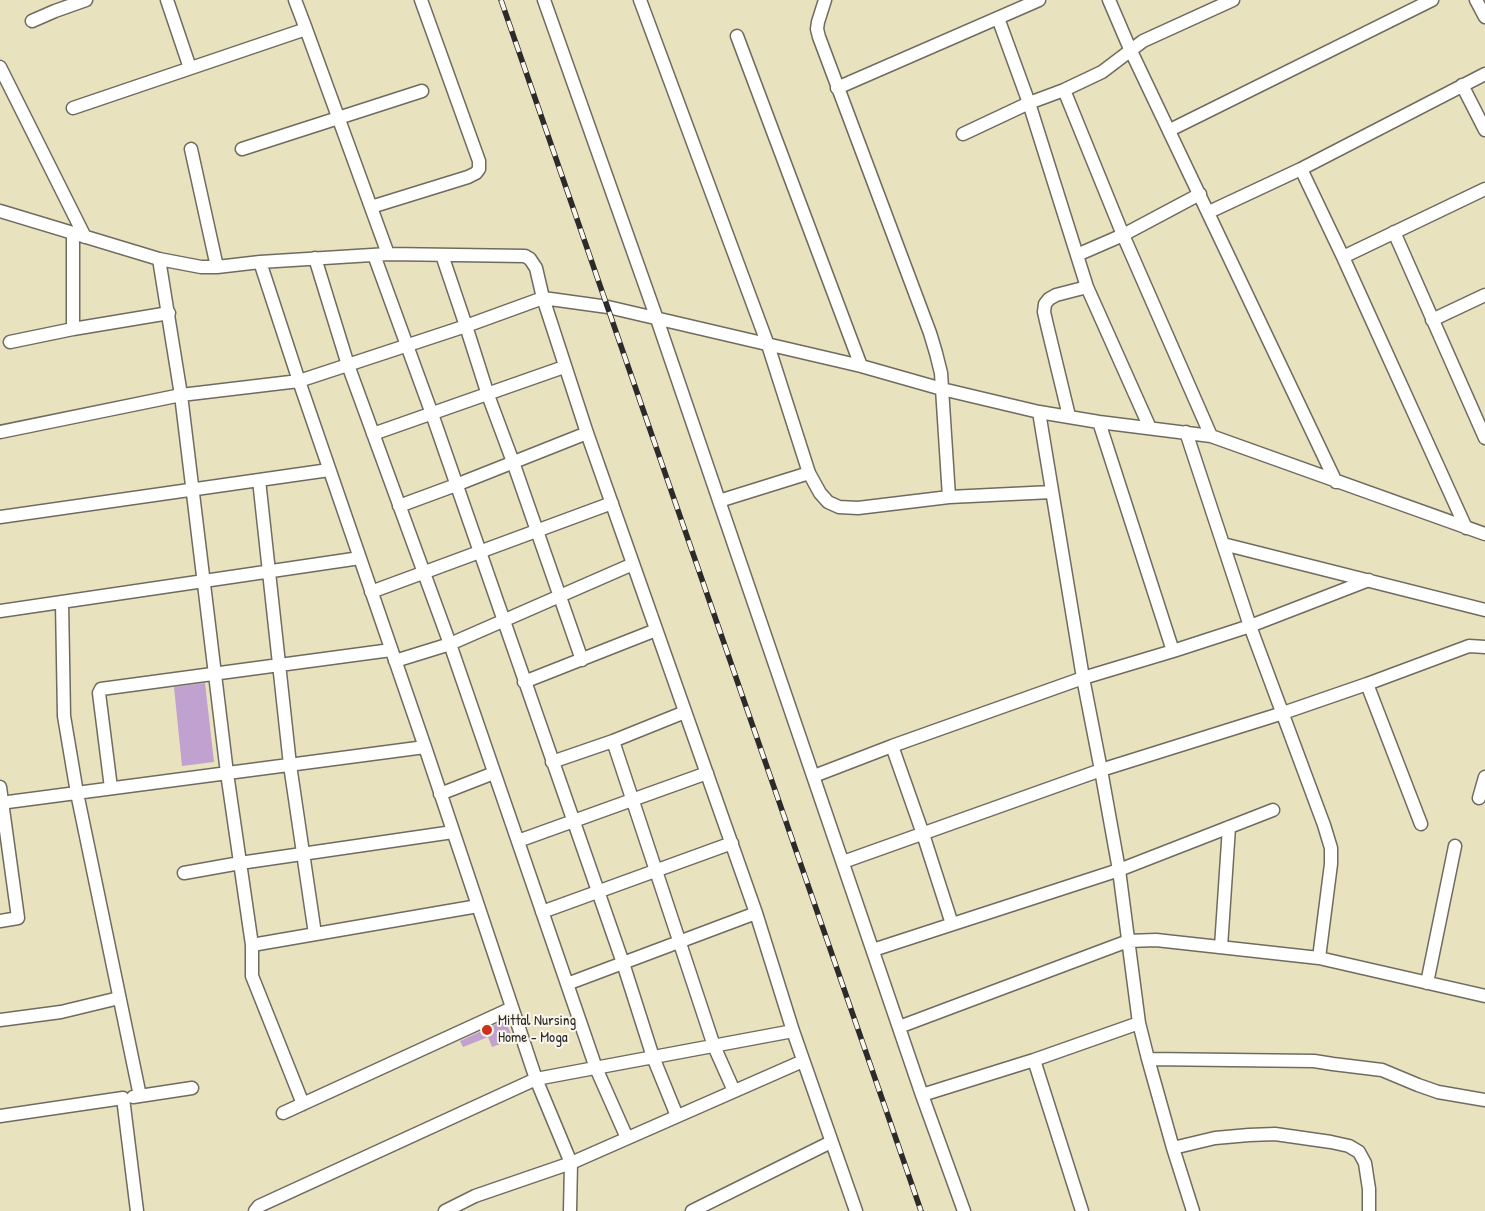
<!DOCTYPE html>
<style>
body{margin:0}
canvas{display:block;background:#e9e2bf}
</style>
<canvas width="1485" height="1211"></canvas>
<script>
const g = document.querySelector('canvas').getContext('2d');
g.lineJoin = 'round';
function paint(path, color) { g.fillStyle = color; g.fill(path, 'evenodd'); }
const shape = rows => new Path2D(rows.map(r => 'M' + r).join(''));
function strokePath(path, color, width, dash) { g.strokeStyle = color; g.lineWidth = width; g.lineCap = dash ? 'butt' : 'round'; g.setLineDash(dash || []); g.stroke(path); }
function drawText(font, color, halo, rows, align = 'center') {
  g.font = font + ' "Patrick Hand",sans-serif'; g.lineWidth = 4; g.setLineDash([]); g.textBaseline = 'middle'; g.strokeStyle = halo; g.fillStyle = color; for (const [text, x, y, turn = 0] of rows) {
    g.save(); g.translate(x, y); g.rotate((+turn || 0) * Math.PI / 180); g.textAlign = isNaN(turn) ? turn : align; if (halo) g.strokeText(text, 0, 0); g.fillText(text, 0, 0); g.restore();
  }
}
paint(shape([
 [205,683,214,762,182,766,174,687],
 [505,1020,513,1039,492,1047,488,1037,463,1047,460,1041]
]), '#c0a1d0');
const street = shape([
 [167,0,190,68],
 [295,0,306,29],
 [544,0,657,319,922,1095,964,1211],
 [640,0,768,345,809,473,820,493,828,502,839,507,858,508,949,497,1052,492],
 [825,0,818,22,817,29,819,37,930,333,936,353,941,373,949,497],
 [1109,0,1130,49,1336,482],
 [1476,0,1485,17],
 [998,18,1029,103,1087,287,1150,428],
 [32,21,55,11,86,0],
 [737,36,861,366],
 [0,67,85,237],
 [1462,85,1485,130],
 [837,88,1039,0],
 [1064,90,1123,235,1077,255],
 [73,108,306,29,388,254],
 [1170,130,1432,0],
 [963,134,1029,103,1064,90,1102,72,1143,41,1233,0],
 [191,149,217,267],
 [242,149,422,91],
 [1301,169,1343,257,1466,528],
 [1200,194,1123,235,1211,436],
 [371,207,468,177,476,173,479,169,479,161,421,0],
 [0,211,159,259,201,267,217,267,260,262,388,254,525,256,530,259,536,268,543,298,587,433,756,913,793,1031,856,1211],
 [1209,212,1301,169,1485,74],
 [1394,232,1485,438],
 [73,233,73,329],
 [374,255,432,414,623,963,653,1057,677,1116],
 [442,255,466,326,488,395,513,462,582,660],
 [1343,257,1485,189],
 [315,258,348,365,450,644,596,1068,627,1138],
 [159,259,181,395,227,773,252,945,252,976,303,1104],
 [260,262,299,381,425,747,536,1079,571,1163,570,1211],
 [1432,320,1485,295],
 [10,342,73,329,169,313],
 [1039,412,1083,678,1101,770,1119,870,1139,1023,1148,1059,1173,1148,1193,1211],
 [1069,416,1047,325,1044,312,1045,304,1049,299,1056,295,1087,287],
 [1099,422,1173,651],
 [0,432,181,395,299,381,466,326,543,298,608,307,861,366,942,389,1039,412,1099,422,1211,436,1485,534],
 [1186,432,1250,626,1324,825,1331,848,1331,864,1319,958,1485,996],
 [373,434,564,367],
 [259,480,290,765,315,934],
 [719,501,809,473],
 [399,506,456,485,587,433],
 [0,517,329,470],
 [1223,544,1485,610],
 [371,592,612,503],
 [62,602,64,716,77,793,140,1096],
 [0,611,360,558],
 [395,661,450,644,633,564],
 [524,682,656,630],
 [1367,684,1421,824],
 [613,741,714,1046,734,1091],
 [892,746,1083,678,1173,651,1250,626,1369,580],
 [552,762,613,741,685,712],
 [814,776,892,746,923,834,952,924],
 [0,787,18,918,0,921],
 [111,788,99,693,101,689,391,650],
 [440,794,494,773],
 [1479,798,1485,777],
 [0,803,425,747],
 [518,841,707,773],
 [843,862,1101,770,1283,713,1367,684,1469,646,1485,647],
 [184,873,240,863,453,832],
 [542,912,732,843],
 [252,945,478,906],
 [1221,947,1229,827],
 [873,950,1119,870,1273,810],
 [1427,983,1455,846],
 [567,984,756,913],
 [0,1020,61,1012,119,998],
 [899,1027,1128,941,1156,940,1319,958],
 [1148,1059,1314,1061,1333,1064,1382,1070,1418,1085,1438,1092,1485,1100],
 [1034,1060,1139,1023],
 [922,1095,1034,1060,1082,1211],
 [133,1097,192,1088],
 [283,1113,512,1008],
 [0,1116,123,1098,137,1211],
 [1173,1148,1215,1138,1249,1135,1275,1134,1331,1142,1349,1146,1359,1152,1365,1163,1369,1189,1369,1211],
 [255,1211,259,1206,536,1079,793,1031],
 [445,1211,475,1196,571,1163,803,1061],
 [692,1211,831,1142]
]);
strokePath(street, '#6e6b5f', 15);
strokePath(street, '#fff', 12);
const rail = shape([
 [501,0,921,1211]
]);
strokePath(rail, '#2b2b2b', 5.5);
strokePath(rail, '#fbf7ec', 4, [11]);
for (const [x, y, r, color] of [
 [487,1030,6,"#c8321e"]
]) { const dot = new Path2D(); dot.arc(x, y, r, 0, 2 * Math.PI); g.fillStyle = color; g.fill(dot); strokePath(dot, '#fbf7ec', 2); }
drawText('15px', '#2b2b2b', '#fbf7ec', [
 ["Mittal Nursing",498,1021],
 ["Home - Moga",498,1038]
], 'left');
</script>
